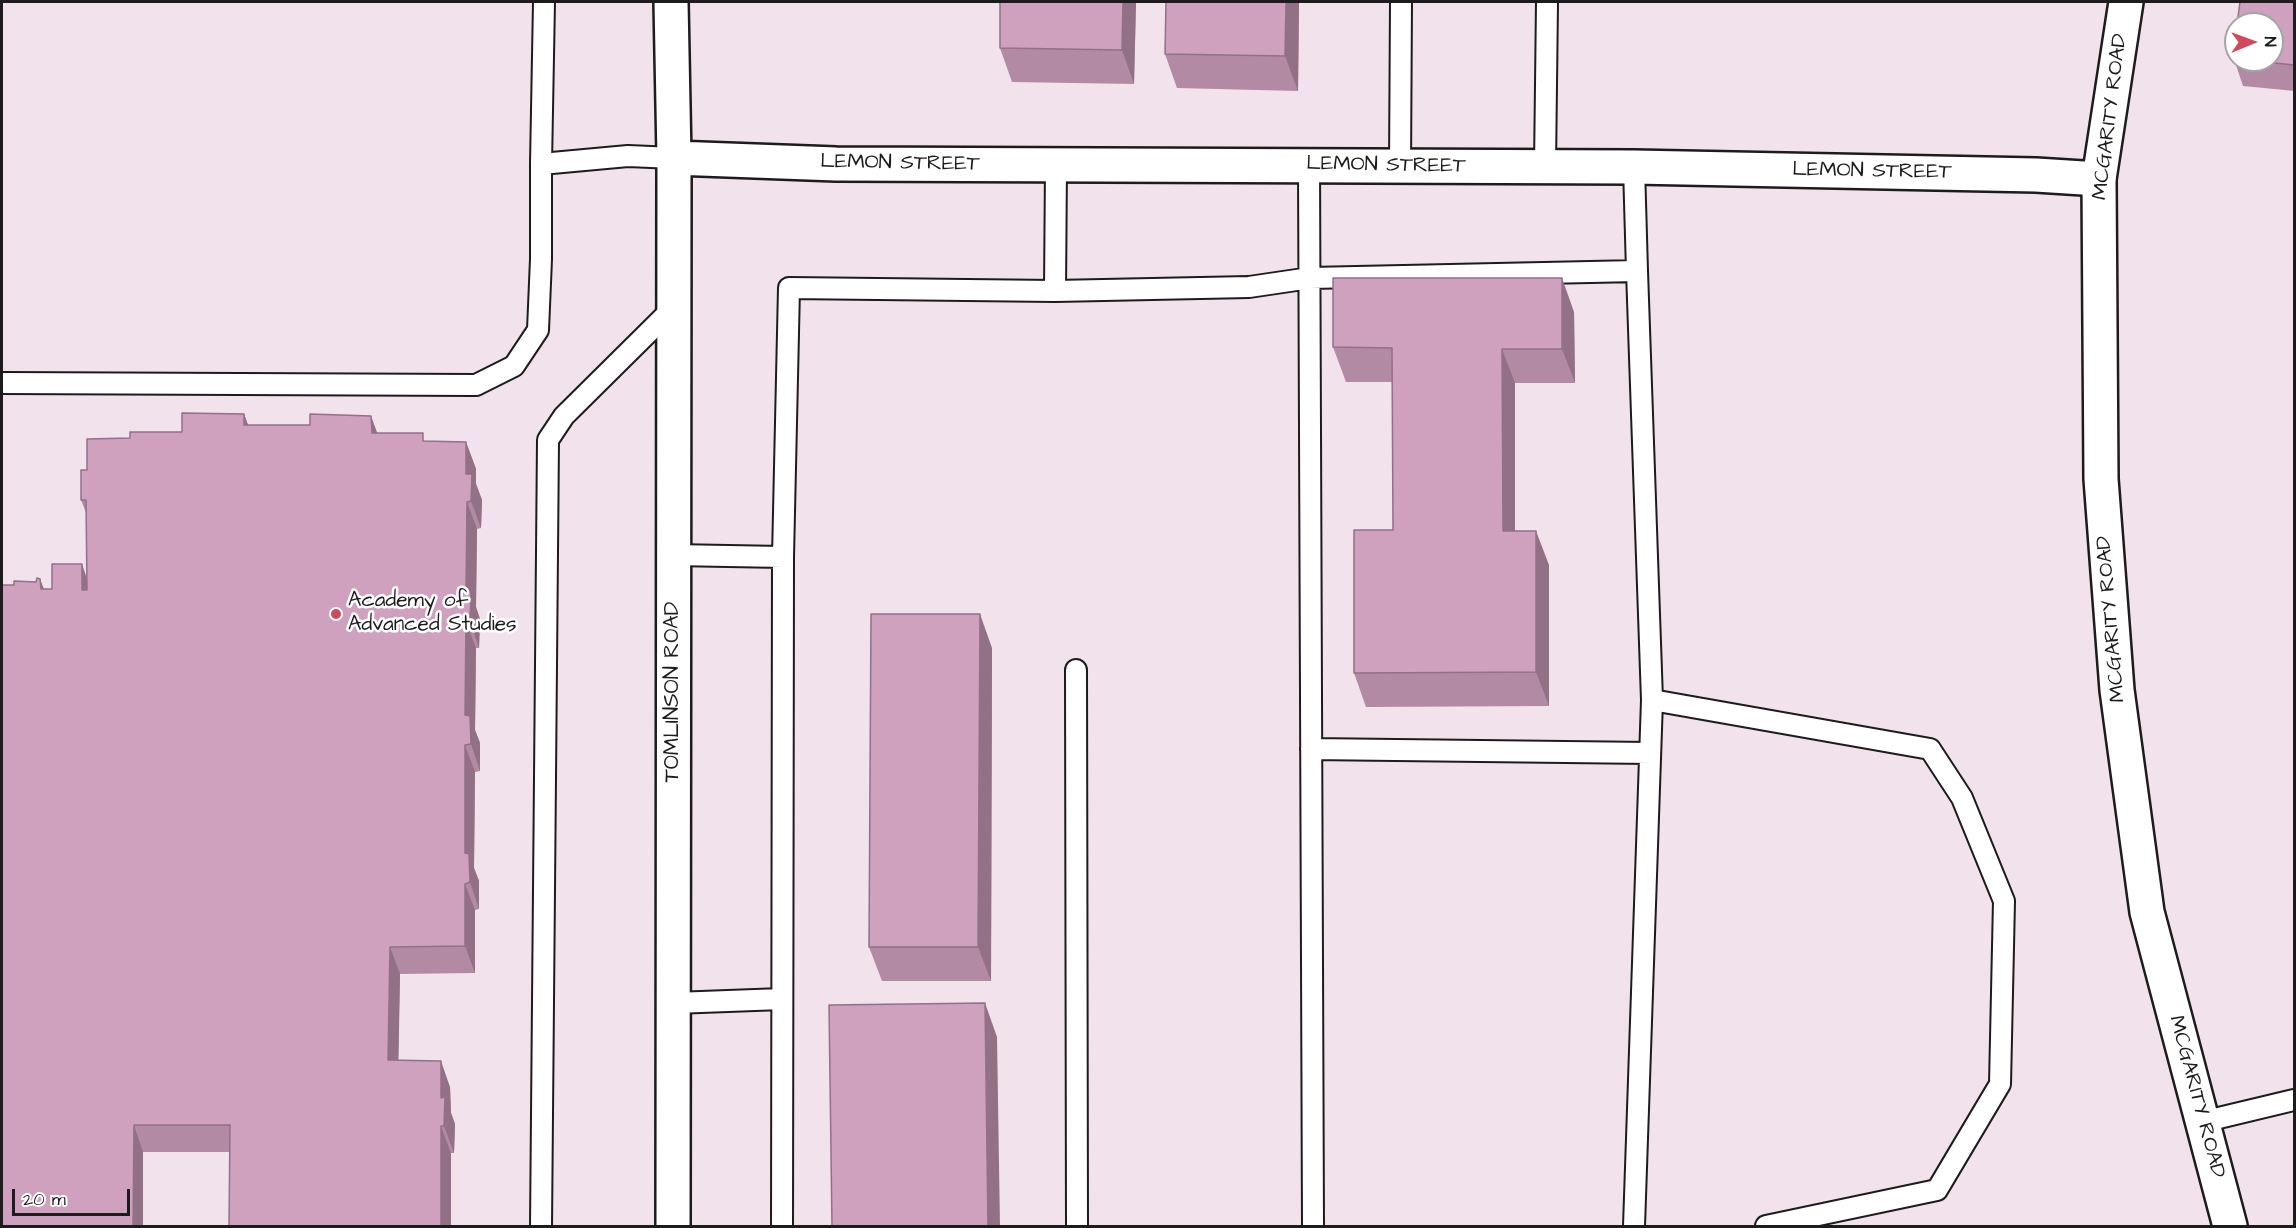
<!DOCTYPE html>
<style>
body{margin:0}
#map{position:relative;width:2296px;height:1228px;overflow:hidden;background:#f1e2ec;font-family:"Architects Daughter",sans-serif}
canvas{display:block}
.frame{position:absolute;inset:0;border:3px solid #1c1c1c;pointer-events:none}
.north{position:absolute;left:2224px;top:12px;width:60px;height:60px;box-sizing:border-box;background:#fff;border:2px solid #a4a4a4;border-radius:50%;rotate:89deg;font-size:16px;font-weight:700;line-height:24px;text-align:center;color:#1c1c1c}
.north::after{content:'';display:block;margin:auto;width:21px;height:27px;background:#d1495b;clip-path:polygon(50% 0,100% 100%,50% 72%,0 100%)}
.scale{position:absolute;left:12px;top:1189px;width:118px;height:27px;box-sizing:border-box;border:3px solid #1c1c1c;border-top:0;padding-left:8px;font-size:18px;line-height:21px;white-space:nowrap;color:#1c1c1c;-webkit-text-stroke:4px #fff;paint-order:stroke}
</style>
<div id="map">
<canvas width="2296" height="1228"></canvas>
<div class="frame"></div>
<div class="north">N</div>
<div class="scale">20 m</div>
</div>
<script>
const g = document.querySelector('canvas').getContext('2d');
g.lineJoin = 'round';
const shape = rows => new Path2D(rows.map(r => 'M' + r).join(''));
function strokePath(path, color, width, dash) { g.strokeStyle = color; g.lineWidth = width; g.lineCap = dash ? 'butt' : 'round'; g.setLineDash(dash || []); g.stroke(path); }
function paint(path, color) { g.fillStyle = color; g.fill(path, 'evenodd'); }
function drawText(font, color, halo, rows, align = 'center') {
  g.font = font + ' "Architects Daughter",sans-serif'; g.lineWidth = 5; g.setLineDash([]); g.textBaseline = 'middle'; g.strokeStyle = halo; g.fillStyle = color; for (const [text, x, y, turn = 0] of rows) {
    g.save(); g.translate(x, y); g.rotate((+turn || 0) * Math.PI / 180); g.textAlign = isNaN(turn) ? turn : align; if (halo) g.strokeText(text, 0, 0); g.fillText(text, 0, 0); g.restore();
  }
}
const lane = shape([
 [544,2,541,164,628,156,674,158],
 [1309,165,1313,1226],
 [1400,167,1401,2],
 [1545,167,1547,2],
 [1637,271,1652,700,1930,749,1962,798,2004,901,2000,1084,1937,1190,1766,1226],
 [1055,291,1056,165],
 [2,383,476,385,514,366,538,330,541,259,541,164],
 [673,555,783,557],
 [1076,670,1077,1226],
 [1311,749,1650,753],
 [674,1003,782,999],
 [2202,1122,2294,1100],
 [541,1226,548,440,564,416,672,309],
 [782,1226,783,557,789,288,1055,291,1249,287,1310,278,1637,271,1634,167],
 [1634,1226,1652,700]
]);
const street = shape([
 [671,2,674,158,673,1226],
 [674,158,836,164,1634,167,2036,175,2099,179]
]);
const secondary = shape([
 [2126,2,2099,179,2101,479,2117,690,2147,912,2230,1226]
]);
strokePath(lane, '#1c1c1c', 24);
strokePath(street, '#1c1c1c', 38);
strokePath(secondary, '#1c1c1c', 38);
strokePath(lane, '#fff', 20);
strokePath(street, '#fff', 33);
strokePath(secondary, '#fff', 33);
paint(shape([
 [1000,2,1136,2,1134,84,1012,82,1000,48],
 [1166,2,1299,2,1298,91,1177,88,1165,54],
 [2295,2,2295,91,2243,86,2234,59,2236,37,2236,60,2272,60],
 [1574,312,1575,383,1515,383,1515,531,1549,565,1549,706,1366,707,1354,673,1393,530,1393,382,1346,382,1333,347],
 [244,414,248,425,378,433,426,441,466,442,476,469,476,484,482,500,481,528,477,529,476,607,480,619,479,648,476,648,475,730,480,743,480,771,475,772,474,868,479,881,479,909,475,910,475,973,400,974,398,1060,450,1087,451,1113,455,1124,454,1153,451,1153,451,1227,229,1227,230,1152,143,1152,143,1227,14,585,36,582,40,579,44,589,52,589,87,580,87,515,81,500,87,470,130,438,182,432],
 [992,648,991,981,882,981,869,947]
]), '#b38aa4');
paint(shape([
 [1123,2,1136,2,1134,84,1122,50],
 [1286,2,1299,2,1298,91,1285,56],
 [1562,278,1574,312,1575,383,1562,349],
 [1502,349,1515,383,1515,565,1503,531],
 [244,414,254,441,244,425],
 [371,416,381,443,372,433],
 [466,442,476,469,476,484,482,500,481,528,471,501,466,474],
 [467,502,477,529,476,607,480,619,479,648,470,621,466,592],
 [1536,531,1549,565,1549,706,1536,672],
 [82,564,91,591,82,590],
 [40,579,50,606,41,589],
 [980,614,992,648,991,981,978,947],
 [466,622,476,648,475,730,480,743,480,771,471,744,465,715],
 [465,745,475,772,474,868,479,881,479,909,470,882,465,853],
 [465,884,475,910,475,973,465,946],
 [390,947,400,974,398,1087,388,1060],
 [985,1003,997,1037,1000,1227,988,1227],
 [441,1061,450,1087,451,1113,455,1124,454,1153,444,1126,441,1098],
 [134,1125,143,1152,143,1227,133,1227],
 [441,1126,451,1153,451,1227,441,1227]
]), '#927086');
const building = shape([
 [1000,2,1123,2,1122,50,1000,48,1000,2],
 [1166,2,1286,2,1285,56,1165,54,1166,2],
 [2240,2,2295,2,2294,65,2245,60,2272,60,2272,24,2237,24,2240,2],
 [2236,37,2236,59,2234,59,2236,37],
 [1333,278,1562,278,1562,349,1502,349,1503,531,1536,531,1536,672,1354,673,1354,530,1393,530,1392,348,1333,347,1333,278],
 [182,413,244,414,244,425,310,425,310,414,371,416,372,433,423,433,423,441,466,442,466,474,472,474,471,501,467,502,466,592,471,592,470,621,466,622,465,715,470,716,471,744,465,745,465,853,469,854,470,882,465,884,465,946,390,947,388,1060,441,1061,441,1098,445,1097,444,1126,441,1126,441,1227,229,1227,230,1125,134,1125,133,1227,2,1227,2,585,14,585,14,581,36,582,37,578,40,579,41,589,52,589,52,564,82,564,82,590,87,590,86,500,81,500,81,470,87,470,87,439,130,438,130,432,182,432,182,413],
 [871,614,980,614,978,947,869,947,871,614],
 [985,1003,988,1227,832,1227,829,1005,985,1003]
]);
paint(building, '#d0a0bf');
strokePath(building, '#927086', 1.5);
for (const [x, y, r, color] of [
 [336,614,6,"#d1495b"]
]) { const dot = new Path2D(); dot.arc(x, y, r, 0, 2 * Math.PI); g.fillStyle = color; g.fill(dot); strokePath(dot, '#fff', 2); }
drawText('21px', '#1c1c1c', '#fff', [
 ["MCGARITY ROAD",2111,117,-83],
 ["LEMON STREET",900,164,1],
 ["LEMON STREET",1386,166,1],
 ["LEMON STREET",1872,172,1],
 ["MCGARITY ROAD",2112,619,-95],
 ["TOMLINSON ROAD",674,692,-90],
 ["MCGARITY ROAD",2196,1097,75]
]);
drawText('21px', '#1c1c1c', '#fff', [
 ["Academy of",348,602],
 ["Advanced Studies",348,626]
], 'left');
</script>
